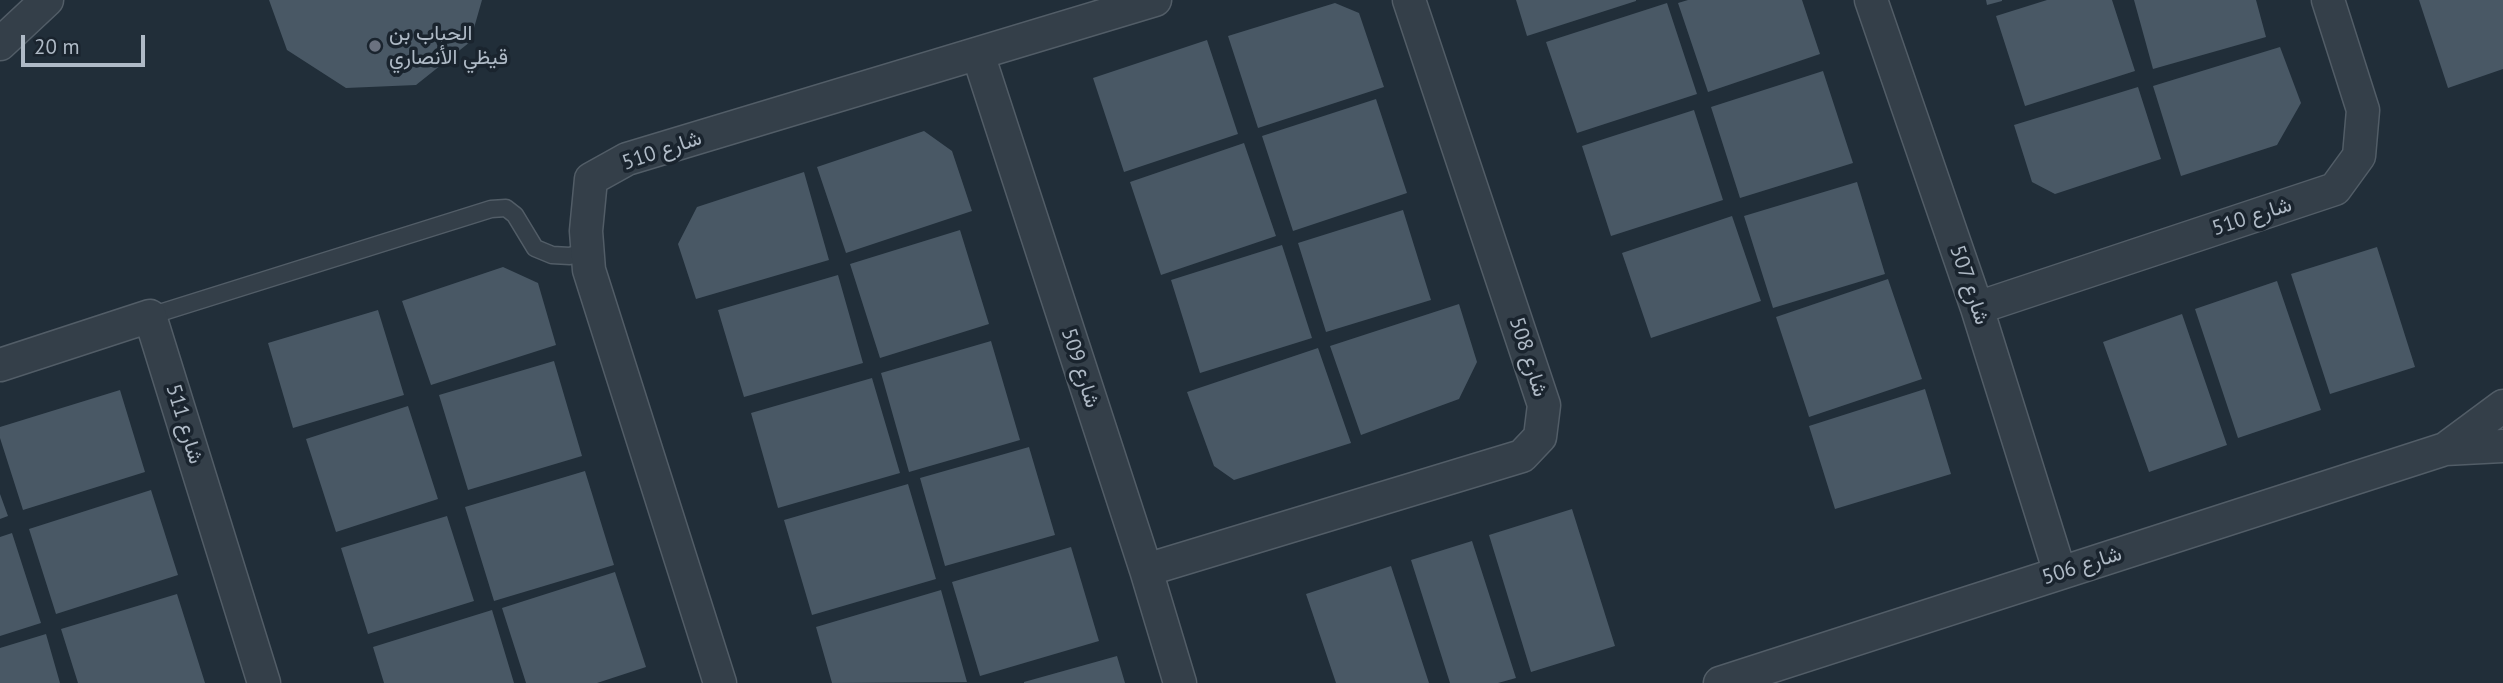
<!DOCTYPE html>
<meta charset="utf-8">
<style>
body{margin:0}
#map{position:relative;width:2503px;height:683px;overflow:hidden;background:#212e39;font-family:"PT Sans",sans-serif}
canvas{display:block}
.scale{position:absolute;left:21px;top:35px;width:124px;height:32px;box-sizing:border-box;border:4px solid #afbac6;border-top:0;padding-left:9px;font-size:21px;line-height:24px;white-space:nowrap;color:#afbac6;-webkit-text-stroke:5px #1a242e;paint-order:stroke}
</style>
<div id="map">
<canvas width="2503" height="683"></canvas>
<div class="scale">20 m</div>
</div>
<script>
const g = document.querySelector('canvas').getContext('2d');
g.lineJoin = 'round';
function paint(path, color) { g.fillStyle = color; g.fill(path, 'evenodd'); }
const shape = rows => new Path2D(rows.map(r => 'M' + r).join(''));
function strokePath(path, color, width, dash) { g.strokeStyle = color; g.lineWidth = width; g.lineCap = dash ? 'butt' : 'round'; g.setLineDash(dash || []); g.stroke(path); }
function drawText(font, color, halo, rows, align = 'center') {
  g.font = font + ' "PT Sans",Vazirmatn,sans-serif'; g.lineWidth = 7; g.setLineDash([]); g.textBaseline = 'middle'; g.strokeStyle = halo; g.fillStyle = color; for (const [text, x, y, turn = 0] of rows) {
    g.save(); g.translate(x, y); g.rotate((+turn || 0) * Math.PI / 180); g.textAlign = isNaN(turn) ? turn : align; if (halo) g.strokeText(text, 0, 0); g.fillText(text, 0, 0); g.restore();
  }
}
paint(shape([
 [269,0,482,0,470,42,416,85,346,88,287,50],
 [1516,0,1636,0,1636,1,1527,36],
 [1688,0,1802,0,1820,54,1708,92,1678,3],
 [1986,0,2002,0,2002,1,1987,5],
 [2047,0,2112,0,2135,71,2025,106,1996,16],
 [2134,0,2256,0,2266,37,2153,69],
 [2419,0,2503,0,2503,69,2448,88],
 [1335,3,1359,13,1384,87,1258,128,1228,36],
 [1667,3,1697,94,1577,133,1546,42],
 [1207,40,1238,134,1124,172,1093,78],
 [2280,47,2301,103,2277,145,2181,176,2153,86],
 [1823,71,1853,163,1740,198,1711,107],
 [2138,87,2161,159,2055,194,2032,182,2014,125],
 [1376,99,1407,193,1293,231,1262,136],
 [1694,110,1723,200,1611,236,1582,146],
 [924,131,952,151,972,211,846,253,817,167],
 [1244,143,1276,236,1161,275,1130,182],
 [804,172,829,260,696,299,678,244,697,207],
 [1857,182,1885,274,1773,308,1744,216],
 [1403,210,1431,300,1326,332,1298,243],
 [1732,216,1761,301,1651,338,1622,253],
 [960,230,989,324,880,358,850,264],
 [1282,245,1312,338,1200,373,1171,280],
 [2377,247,2415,367,2330,394,2291,274],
 [503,267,538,283,556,345,431,385,402,301],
 [838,275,863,363,744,397,718,310],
 [1888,279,1922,379,1809,417,1776,317],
 [2277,281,2321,410,2238,438,2195,309],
 [1459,304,1477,362,1459,399,1361,435,1330,346],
 [378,310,404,395,293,428,268,343],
 [2182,314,2227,445,2149,472,2103,342],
 [991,341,1020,440,909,472,881,373],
 [1318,348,1351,443,1234,480,1214,466,1187,392],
 [554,361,582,456,468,490,439,395],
 [872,378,900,473,778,508,751,413],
 [1925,389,1951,474,1835,509,1809,426],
 [120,390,145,472,23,510,0,438,0,427],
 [408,406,438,499,336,532,306,439],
 [1029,447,1055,535,945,566,920,478],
 [585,471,614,565,494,601,465,507],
 [908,484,936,579,812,615,784,520],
 [151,490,178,575,56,614,29,529],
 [0,494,8,516,0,519],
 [1572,509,1615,646,1531,672,1489,535],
 [447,516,474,601,368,634,341,548],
 [12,533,41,623,0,636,0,537],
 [1472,541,1516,678,1498,683,1450,683,1411,560],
 [1071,547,1099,641,980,676,952,582],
 [1391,566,1429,683,1336,683,1306,594],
 [615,572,646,667,597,683,526,683,502,608],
 [941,590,967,682,832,683,816,627],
 [177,594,205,683,78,683,61,629],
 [492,610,514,683,384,683,373,647],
 [46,634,60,683,0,683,0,648],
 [1117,656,1125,683,1024,683,1024,682]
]), '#495865');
const service = shape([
 [150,316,491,209,506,208,515,215,535,248,552,255,570,256,588,250]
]);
const minor = shape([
 [1871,0,1977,308,2060,573],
 [0,44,47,0],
 [978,54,1146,570,1180,683],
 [1977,308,2335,189,2359,156,2363,110,2328,0],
 [0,365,150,316,264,683],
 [2445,449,2503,406],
 [1146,570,1522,456,1540,437,1544,405,1409,0],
 [720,683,589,270,586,231,591,179,627,159,1155,0],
 [1720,683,2445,449,2503,446]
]);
strokePath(service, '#525d67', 19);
strokePath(minor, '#525d67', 35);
strokePath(service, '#343f49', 16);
strokePath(minor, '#343f49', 32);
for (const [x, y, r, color] of [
 [375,46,7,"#6b7280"]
]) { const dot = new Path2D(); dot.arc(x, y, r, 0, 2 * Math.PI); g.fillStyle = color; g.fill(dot); strokePath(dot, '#1a242e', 2.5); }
drawText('21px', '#afbac6', '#1a242e', [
 ["الحباب بن",389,34],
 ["قيظي الأنصاري",389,58]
], 'left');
drawText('21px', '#afbac6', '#1a242e', [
 ["شارع 510",662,151,-19],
 ["شارع 510",2252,217,-18],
 ["شارع 507",1969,285,71],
 ["شارع 508",1528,357,72],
 ["شارع 509",1080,368,72],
 ["شارع 511",184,424,73],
 ["شارع 506",2082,566,-18]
]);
</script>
